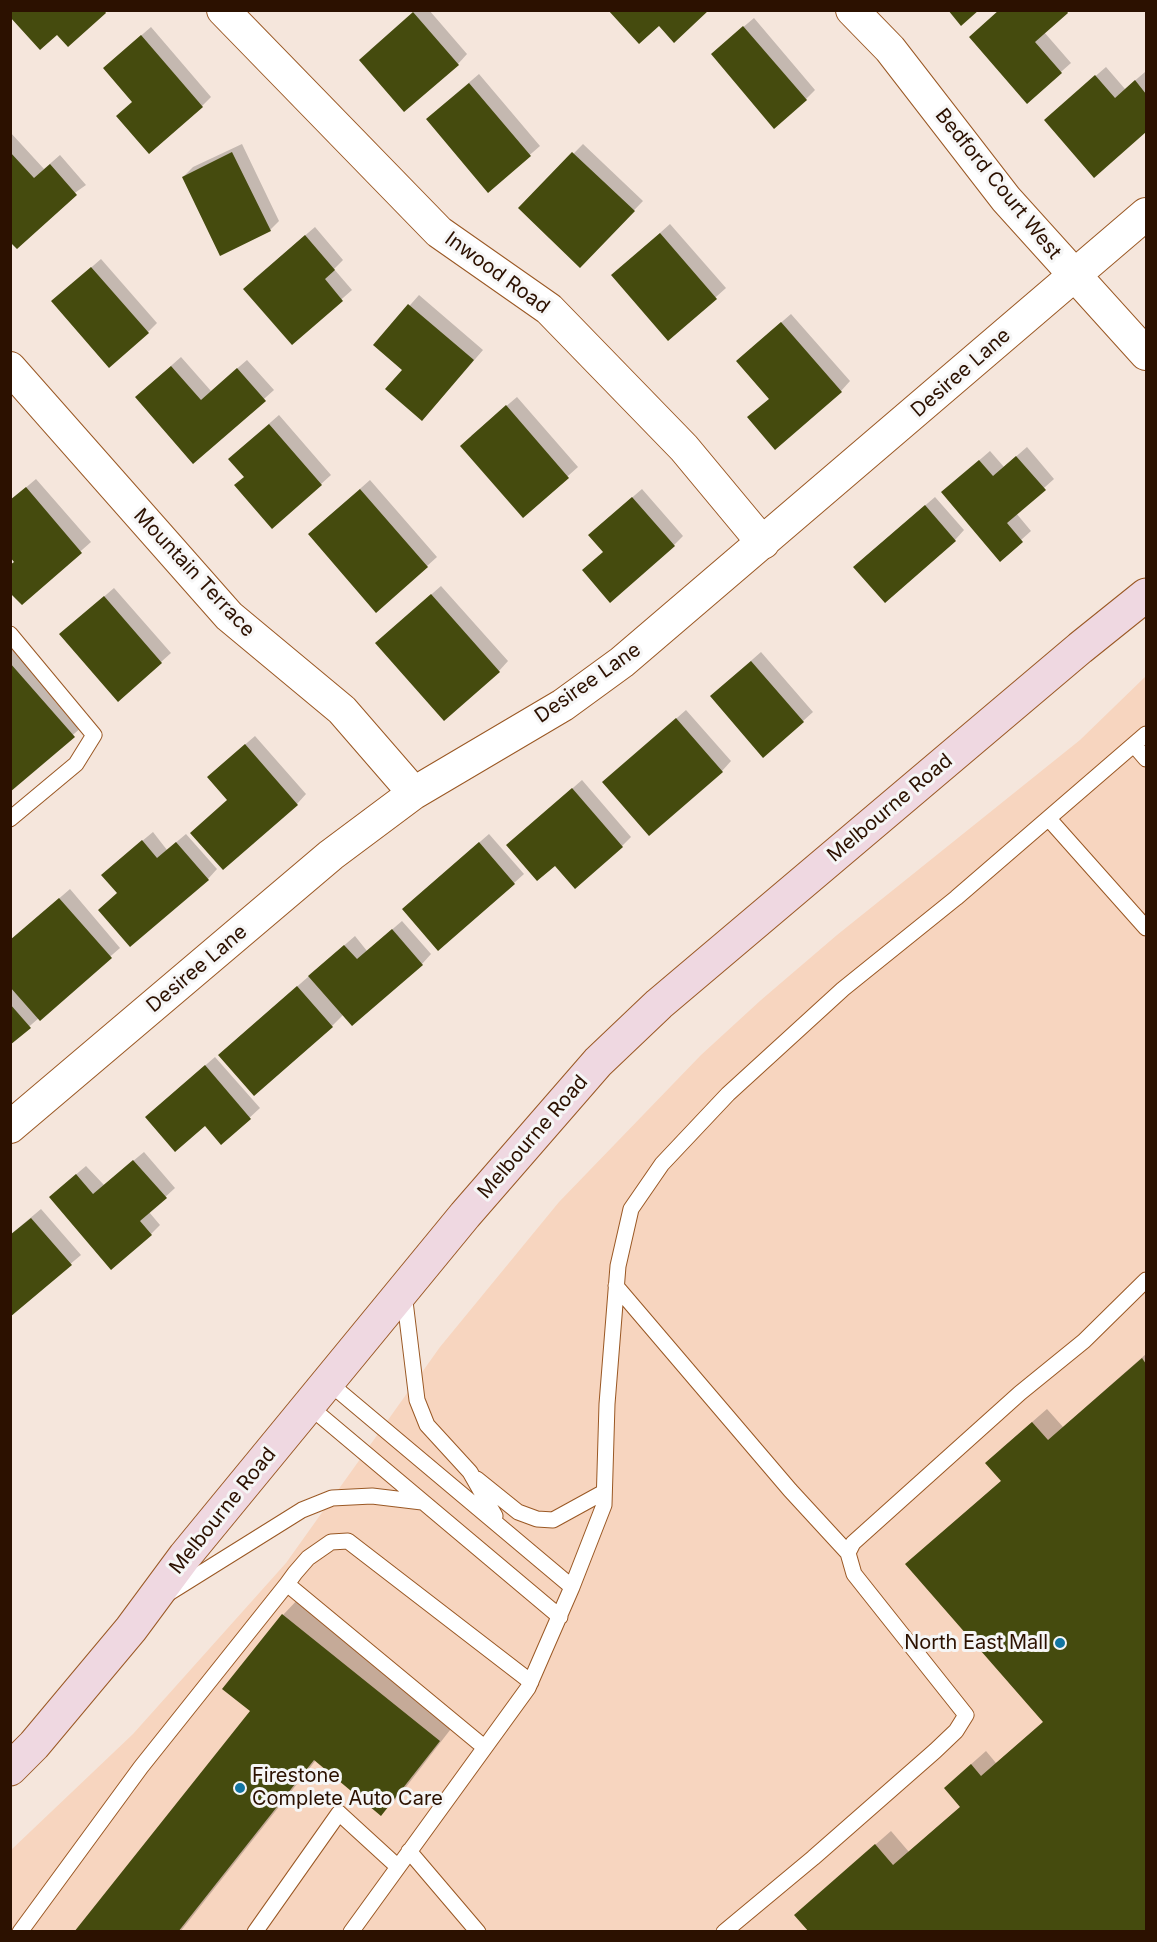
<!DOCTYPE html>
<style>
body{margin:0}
#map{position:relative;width:1157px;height:1942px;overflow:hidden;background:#f5e6dc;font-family:Inter,sans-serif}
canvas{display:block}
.frame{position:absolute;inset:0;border:12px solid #2c1100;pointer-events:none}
</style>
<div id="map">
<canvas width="1157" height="1942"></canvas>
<div class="frame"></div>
</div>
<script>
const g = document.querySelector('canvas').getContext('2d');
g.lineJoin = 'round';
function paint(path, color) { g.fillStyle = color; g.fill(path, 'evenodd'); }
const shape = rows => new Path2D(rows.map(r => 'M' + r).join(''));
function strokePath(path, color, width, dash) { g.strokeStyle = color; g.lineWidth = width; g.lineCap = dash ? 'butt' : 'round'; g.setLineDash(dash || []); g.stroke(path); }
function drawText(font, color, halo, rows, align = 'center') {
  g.font = font + ' Inter,sans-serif'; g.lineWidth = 6; g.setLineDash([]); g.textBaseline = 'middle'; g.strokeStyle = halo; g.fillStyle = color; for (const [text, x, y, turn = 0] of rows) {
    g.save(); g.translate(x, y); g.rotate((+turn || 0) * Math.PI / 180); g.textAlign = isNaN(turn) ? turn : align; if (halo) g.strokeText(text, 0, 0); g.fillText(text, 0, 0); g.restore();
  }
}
paint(shape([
 [1146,676,1146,1931,11,1932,11,1850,133,1734,286,1563,440,1347,559,1202,701,1055,761,1000,837,935,1080,740]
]), '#f7d5bf');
paint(shape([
 [416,10,429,10,467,54,458,64,370,50],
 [1000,10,1069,10,1044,32,1071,63,1027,102],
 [754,18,815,90,806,99,722,45],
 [151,27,211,97,202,106,134,102,114,59],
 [1106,67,1125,89,1145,72,1146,74,1146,130,1094,176,1055,111],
 [479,74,540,146,488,191,437,110],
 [10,132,44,169,60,155,86,185,10,239],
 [242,144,279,221,270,230,183,177,193,167],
 [583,144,643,201,580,266,520,208],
 [670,224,726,288,669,339,623,266],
 [315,227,343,260,334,269,352,290,292,343,254,279],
 [101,259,157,323,148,332,63,292],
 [419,295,483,350,431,410,404,369,375,345],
 [791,314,850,381,841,391,759,408,770,398,747,352],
 [181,357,211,391,247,360,274,390,193,462,146,388],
 [517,397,578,467,523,516,471,436],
 [279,415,331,475,321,484,245,476,240,449],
 [1027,447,1054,479,1016,513,1031,531,1000,559,953,483,990,451,1004,467],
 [36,479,91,542,22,603,10,501],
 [370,480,437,557,427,566,319,525],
 [642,489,683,536,674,545,604,552,599,526],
 [935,497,964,530,955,540,865,557],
 [441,586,508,661,499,671,386,634],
 [114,588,171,653,161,662,71,625],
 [15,648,83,726,10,790,10,651],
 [761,652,813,712,803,721,721,687],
 [686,710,731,761,722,771,614,773],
 [255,736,306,794,297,804,229,800,218,768],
 [582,780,631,837,622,846,555,864,518,836],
 [153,832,167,850,186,834,217,869,208,879,118,893,112,866],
 [489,834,524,874,514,883,413,900],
 [70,889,120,948,10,1043,10,941],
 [402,921,431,954,422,964,343,1015,332,1026,230,1045,355,936,367,951],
 [215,1057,260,1108,222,1143,205,1124,156,1108],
 [144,1152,175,1188,149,1212,160,1225,151,1234,60,1188,86,1166,104,1185],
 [41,1209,81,1255,10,1315,10,1235],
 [1146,1354,1146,1932,811,1932,811,1901,891,1831,909,1852,961,1806,960,1774,986,1751,996,1763,1044,1721,907,1564,1002,1480,1001,1449,1047,1409,1063,1427],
 [301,1596,457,1721,399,1796,381,1814,316,1760,180,1932,76,1932,252,1710,283,1615]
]), '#0003');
paint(shape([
 [10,10,104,10,106,13,68,47,57,35,40,50,10,17],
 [608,10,709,10,674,43,659,26,639,44],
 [948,10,979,10,961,26],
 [999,10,1066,10,1068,13,1035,42,1062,73,1027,104,969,37],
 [413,12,459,65,404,112,359,60],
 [743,26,807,100,774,129,711,54],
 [141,35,203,107,149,154,116,116,132,102,103,68],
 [1095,75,1115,98,1135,80,1146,94,1146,132,1094,178,1044,120],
 [469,83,531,156,488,193,426,119],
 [10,152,34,178,50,164,77,195,17,249,10,242],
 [232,152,271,231,220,256,182,177],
 [572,152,635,211,580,268,518,208],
 [660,233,717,299,668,341,611,275],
 [305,235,335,270,325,279,343,301,292,345,243,289],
 [91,267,149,333,109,368,51,301],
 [408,304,474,360,422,421,385,389,402,370,373,345],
 [781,322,842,392,775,450,747,417,769,399,736,361],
 [171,366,201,400,237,368,266,401,193,464,135,397],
 [506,405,569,478,523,518,460,446],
 [269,424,322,485,272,529,234,485,244,477,228,459],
 [1016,456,1046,490,1007,523,1023,542,1000,562,941,492,979,460,993,476],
 [26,487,82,553,22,605,10,593,10,565,14,562,10,557,10,500],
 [360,489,428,567,376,613,308,534],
 [632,497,675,546,610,603,582,570,603,552,588,535],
 [925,505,956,541,885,603,853,567],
 [431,594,500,672,444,721,375,643],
 [104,596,162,663,118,702,59,634],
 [751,661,804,722,763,758,710,696],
 [10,663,75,737,10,792],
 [676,718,723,772,649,836,602,782],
 [245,744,298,805,223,870,190,833,227,800,207,777],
 [572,788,623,847,575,889,555,866,537,881,506,845],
 [142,840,157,858,176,842,209,880,130,947,98,910,117,893,101,875],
 [479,842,515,884,438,951,402,909],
 [59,898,112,958,40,1021,10,987,10,940],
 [392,929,423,965,352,1026,308,976,344,945,357,959],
 [297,986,333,1027,254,1096,218,1055],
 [10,1004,31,1028,10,1045],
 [205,1065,251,1119,221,1145,205,1126,175,1152,145,1117],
 [133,1160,167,1198,140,1221,152,1235,111,1270,49,1197,76,1174,93,1194],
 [31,1218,72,1265,10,1317,10,1235],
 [1142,1358,1146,1364,1146,1932,809,1932,794,1915,875,1844,893,1865,960,1807,944,1788,971,1764,981,1776,1043,1722,905,1564,1001,1481,985,1463,1032,1422,1048,1440],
 [282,1614,440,1741,381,1816,314,1760,178,1932,74,1932,250,1711,222,1689]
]), '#454b0e');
const lane = shape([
 [10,634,94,735,76,764,10,819],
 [1134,745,1146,759],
 [1049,819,1146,928],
 [616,1286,790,1490,848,1553],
 [404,1293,417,1400,427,1425,470,1472,495,1516],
 [328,1382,572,1587],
 [309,1406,560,1617],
 [477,1479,518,1512,537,1519,553,1520,604,1492],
 [169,1593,302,1510,332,1498,372,1496,422,1502],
 [484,1747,287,1584,295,1573,308,1558,331,1542,348,1541,531,1682],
 [409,1851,478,1932],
 [20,1932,141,1767,287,1584],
 [255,1932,339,1813,398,1867],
 [351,1932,528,1688,572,1587,604,1505,607,1404,618,1266,631,1209,662,1164,728,1094,843,989,956,898,1146,734],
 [724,1932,813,1858,935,1751,956,1731,966,1715,854,1574,848,1553,853,1543,1020,1393,1084,1341,1146,1280]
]);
const street = shape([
 [223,10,439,232,549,309,684,448,763,543],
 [852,10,890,49,1006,199,1146,354],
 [10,368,229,616,342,710,414,793],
 [10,1127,331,855,414,793,563,705,622,662,1146,214]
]);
const secondary = shape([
 [10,1769,34,1745,131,1629,185,1556,465,1215,598,1062,659,1004,1080,648,1146,595]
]);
strokePath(lane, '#9a5824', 17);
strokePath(street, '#9a5824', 34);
strokePath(secondary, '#9a5824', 35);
strokePath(lane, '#fff', 15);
strokePath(street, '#fff', 32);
strokePath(secondary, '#efd8e1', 33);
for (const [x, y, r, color] of [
 [1060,1643,6,"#1275a1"],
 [240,1788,6,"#1275a1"]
]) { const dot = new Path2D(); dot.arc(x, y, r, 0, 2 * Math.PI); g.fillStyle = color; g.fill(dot); strokePath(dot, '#f6f6f6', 2); }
drawText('20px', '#2c1100', '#f6f6f6', [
 ["Bedford Court West",998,184,51],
 ["Inwood Road",497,273,36],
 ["Desiree Lane",961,373,-41],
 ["Mountain Terrace",194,573,47],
 ["Desiree Lane",588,683,-35],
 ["Melbourne Road",890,808,-40],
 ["Desiree Lane",197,969,-40],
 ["Melbourne Road",533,1137,-49],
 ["Melbourne Road",223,1511,-51]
]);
drawText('20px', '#2c1100', '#f6f6f6', [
 ["North East Mall",1048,1643],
 ["Firestone",252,1776,"left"],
 ["Complete Auto Care",252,1799,"left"]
], 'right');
</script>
